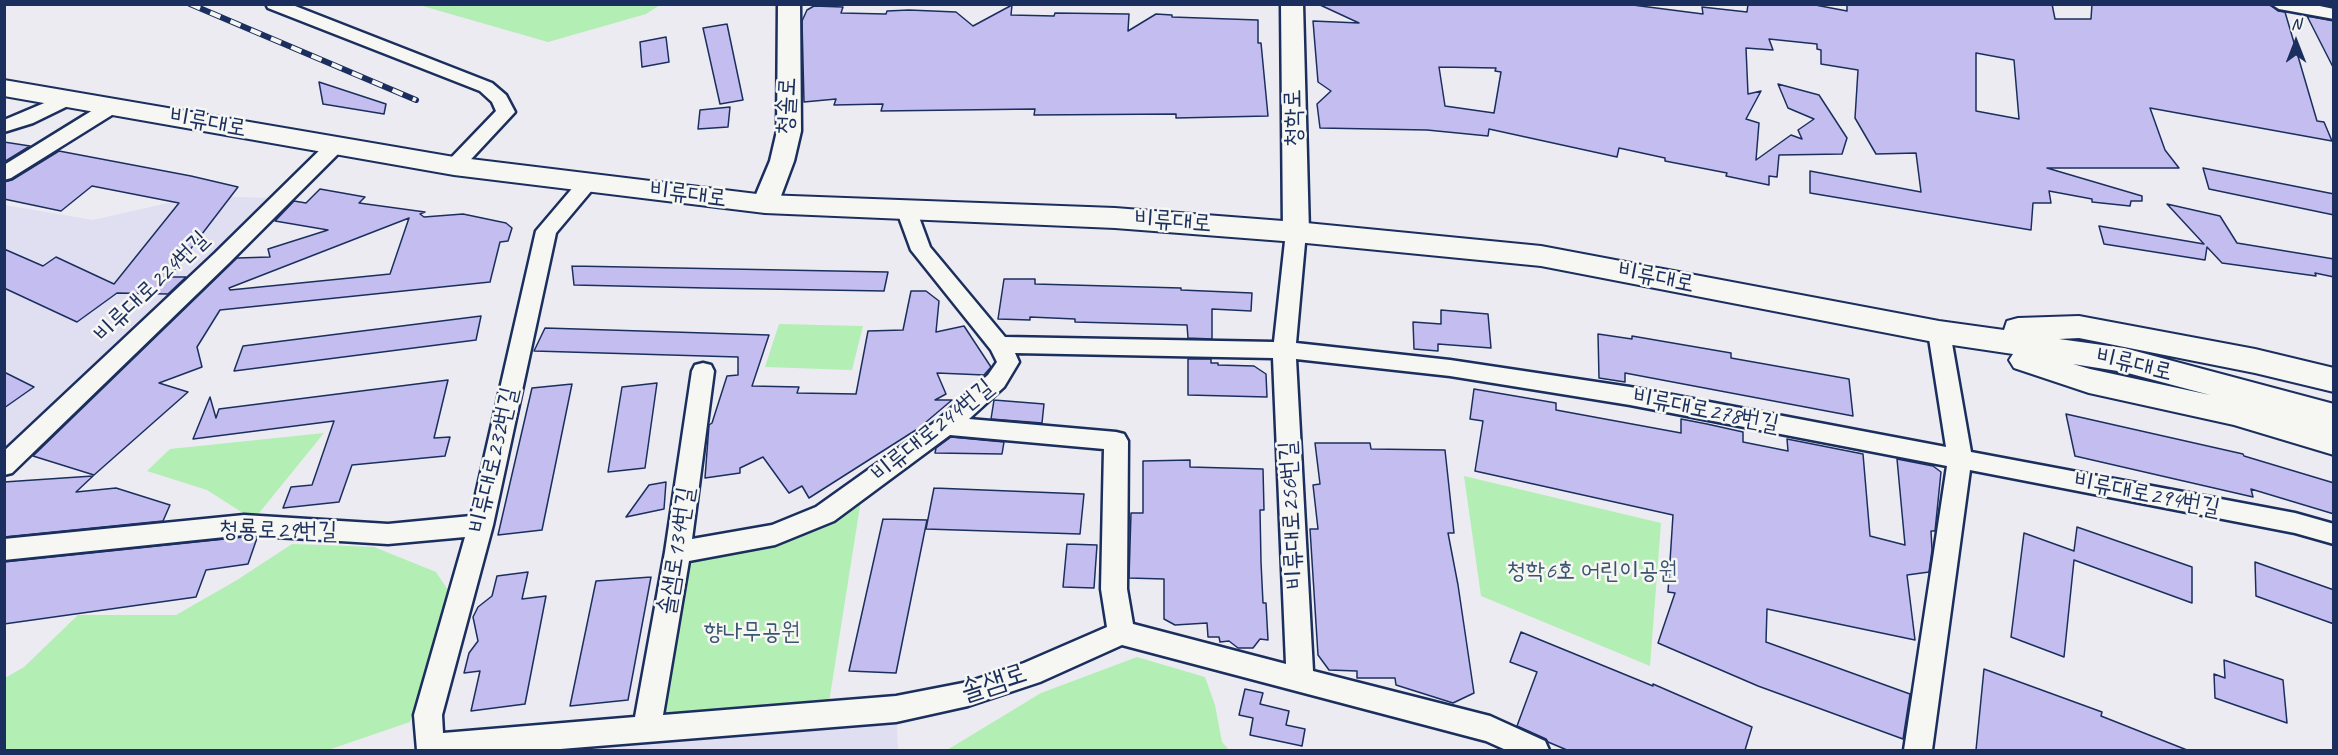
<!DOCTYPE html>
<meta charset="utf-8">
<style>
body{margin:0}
#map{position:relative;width:2338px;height:755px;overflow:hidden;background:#ecebf2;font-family:Caveat,sans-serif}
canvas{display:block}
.frame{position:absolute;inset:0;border:6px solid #1b2f5e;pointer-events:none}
.north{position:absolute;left:2266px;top:12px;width:60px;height:60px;-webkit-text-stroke:4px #f6f6f2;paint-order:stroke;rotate:0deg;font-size:16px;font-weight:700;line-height:24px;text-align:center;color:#1b2f5e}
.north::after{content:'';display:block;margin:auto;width:21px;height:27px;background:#1b2f5e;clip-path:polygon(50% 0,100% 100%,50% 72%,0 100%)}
</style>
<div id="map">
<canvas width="2338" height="755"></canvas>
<div class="frame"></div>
<div class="north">N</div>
</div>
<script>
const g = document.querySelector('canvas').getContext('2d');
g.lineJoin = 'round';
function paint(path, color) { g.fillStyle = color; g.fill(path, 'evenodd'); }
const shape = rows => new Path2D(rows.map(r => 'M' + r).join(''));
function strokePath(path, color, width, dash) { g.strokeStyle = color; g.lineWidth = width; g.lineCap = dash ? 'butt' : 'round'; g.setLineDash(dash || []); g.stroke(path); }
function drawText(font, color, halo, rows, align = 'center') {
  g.font = font + ' Caveat,"Poor Story",sans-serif'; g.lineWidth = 5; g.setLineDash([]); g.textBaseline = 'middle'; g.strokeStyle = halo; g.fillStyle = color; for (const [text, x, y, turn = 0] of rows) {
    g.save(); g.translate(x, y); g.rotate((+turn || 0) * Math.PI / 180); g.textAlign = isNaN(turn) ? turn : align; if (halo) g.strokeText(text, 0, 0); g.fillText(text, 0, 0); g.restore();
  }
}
paint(shape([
 [199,196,275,198,5,457,5,205,93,220],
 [896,709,898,750,431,750,432,747]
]), '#e0def1');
paint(shape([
 [419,5,660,4,660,5,646,14,548,42],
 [779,324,863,326,852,370,765,367],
 [324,433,259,513,243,513,207,490,147,471,170,449],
 [1464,476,1661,523,1650,666,1481,596],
 [863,487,827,715,647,729,678,552,775,535],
 [292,544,374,547,436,572,448,590,410,722,328,750,5,750,5,678,24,667,78,615,176,615,237,580],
 [1137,657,1205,677,1215,705,1222,742,1229,750,947,750,1041,693]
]), '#b3eeb4');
const building = shape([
 [1318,4,1625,4,1703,14,1702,7,1747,12,1748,4,1810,4,1847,11,1847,4,2052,4,2055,19,2091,19,2092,4,2269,4,2278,11,2285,12,2317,121,2324,122,2332,141,2150,108,2165,150,2179,168,2047,168,2142,196,2142,201,2131,201,2130,206,2092,202,2092,199,2049,191,2051,203,2033,203,2031,230,1810,193,1810,171,1921,192,1916,153,1876,154,1855,118,1858,70,1821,64,1821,50,1817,49,1817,44,1769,39,1773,50,1746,48,1748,94,1761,91,1746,119,1759,123,1756,160,1791,135,1802,139,1798,130,1814,119,1788,108,1778,84,1819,95,1847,138,1842,154,1779,155,1777,177,1769,176,1769,185,1726,176,1727,173,1665,161,1665,158,1619,148,1617,157,1489,129,1488,136,1427,130,1320,128,1317,104,1331,91,1318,82,1313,21,1359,23,1318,4],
 [1976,53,2014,60,2019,119,1976,111,1976,53],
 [1439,67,1496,68,1495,71,1501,72,1494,113,1445,106,1439,67],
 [1012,5,1011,15,1054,16,1055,13,1129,14,1128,31,1156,14,1172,15,1172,17,1258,20,1258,43,1261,43,1268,116,1176,118,1176,114,1034,115,1035,109,881,111,883,104,834,105,836,99,804,102,802,21,807,10,814,6,843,7,841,13,886,14,887,11,909,10,956,12,973,26,1012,5],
 [2307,16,2334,21,2334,69,2307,16],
 [727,24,743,100,720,104,703,28,727,24],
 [666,37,669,62,642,67,640,42,666,37],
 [319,82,386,104,384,114,323,104,319,82],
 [730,107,728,127,698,129,700,110,730,107],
 [4,142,30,146,4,162,4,142],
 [59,151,191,176,238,187,169,277,186,277,168,294,117,293,77,322,4,288,4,249,43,266,56,257,114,284,179,203,92,186,61,211,4,199,4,182,12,180,59,151],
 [2203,168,2334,194,2334,215,2209,189,2203,168],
 [320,189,365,197,359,203,425,212,420,214,424,217,463,214,506,223,512,228,508,241,500,242,490,282,220,310,197,347,202,367,159,383,188,392,94,475,33,456,237,258,270,257,268,249,328,230,275,221,294,201,306,203,320,189],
 [409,218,390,274,230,290,229,288,409,218],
 [2167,204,2220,216,2237,243,2334,259,2334,277,2315,273,2316,276,2222,263,2207,247,2205,260,2104,244,2099,226,2204,244,2167,204],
 [572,266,888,272,884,291,706,288,574,285,572,266],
 [1004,279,1035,279,1035,284,1181,288,1181,290,1252,293,1251,311,1212,309,1212,339,1188,338,1187,325,1075,322,1075,319,1030,317,1030,320,998,319,1004,279],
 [911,291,926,291,939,301,936,332,964,326,991,367,984,375,937,373,946,394,935,400,952,400,919,428,809,498,802,486,789,493,763,457,740,468,740,473,705,478,709,425,712,423,727,376,738,375,738,357,534,351,545,328,769,335,752,386,799,387,797,393,856,394,868,331,903,330,911,291],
 [1441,310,1488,314,1491,348,1438,344,1438,351,1414,349,1413,322,1441,324,1441,310],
 [481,316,476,340,234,371,243,346,481,316],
 [1598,334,1632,339,1632,336,1731,353,1731,358,1849,379,1853,416,1625,373,1625,382,1599,378,1598,334],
 [1188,359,1211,359,1211,363,1218,363,1218,365,1254,366,1266,374,1267,397,1188,395,1188,359],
 [4,372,34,387,4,408,4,372],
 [448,380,434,438,450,437,445,456,352,465,339,502,283,508,291,487,312,485,334,421,193,439,210,397,216,418,219,409,448,380],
 [657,383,645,468,608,472,622,387,657,383],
 [572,384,542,530,498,535,532,388,572,384],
 [1474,389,1556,403,1556,410,1681,433,1681,419,1707,424,1743,432,1743,442,1788,451,1787,439,1863,454,1870,536,1905,545,1897,459,1933,466,1941,472,1935,531,1931,531,1932,550,1929,572,1907,575,1915,640,1767,609,1766,642,1910,694,1903,739,1758,686,1658,643,1675,593,1668,592,1673,515,1475,471,1483,421,1470,419,1474,389],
 [994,400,1044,404,1042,423,991,419,994,400],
 [2066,414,2243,454,2244,456,2334,483,2334,514,2251,489,2253,497,2075,456,2066,414],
 [951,437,1004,442,1002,454,935,453,936,448,951,437],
 [1315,443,1370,443,1371,449,1445,450,1454,533,1448,533,1458,585,1474,693,1453,703,1396,685,1395,678,1357,678,1357,671,1329,670,1318,655,1310,529,1318,529,1313,485,1320,484,1315,443],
 [1190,460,1190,467,1263,469,1264,510,1260,510,1261,562,1263,603,1266,603,1268,640,1260,639,1253,648,1238,648,1229,641,1220,642,1219,637,1208,637,1207,623,1175,625,1164,619,1164,579,1129,578,1131,513,1143,513,1143,461,1190,460],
 [93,476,76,492,116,488,170,505,163,521,4,537,4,482,93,476],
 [666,482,664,509,626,517,649,485,666,482],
 [934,488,1084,494,1080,534,926,529,934,488],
 [883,519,927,520,896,673,849,671,883,519],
 [2077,527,2192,567,2192,603,2074,560,2064,657,2011,637,2024,533,2074,551,2077,527],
 [244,537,257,538,248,564,206,570,196,597,4,624,4,562,244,537],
 [1067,544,1097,545,1094,588,1063,587,1067,544],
 [2255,562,2334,590,2334,624,2256,596,2255,562],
 [528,572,522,599,546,596,525,704,471,711,480,671,464,673,469,653,478,641,473,617,478,607,492,596,497,576,528,572],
 [651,577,628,700,570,706,596,581,651,577],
 [1521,632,1653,686,1653,684,1752,727,1745,750,1567,750,1548,742,1546,739,1517,726,1537,672,1510,662,1521,632],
 [2224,660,2283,680,2287,723,2215,698,2214,674,2225,678,2224,660],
 [1984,669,2102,712,2101,716,2187,750,1976,750,1984,669],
 [1245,689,1263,693,1260,704,1289,711,1286,725,1305,729,1302,746,1250,735,1253,718,1239,715,1245,689]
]);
paint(building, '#c4bef0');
strokePath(building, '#1b2f5e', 1.5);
const minor = shape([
 [266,4,290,4,492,83,506,95,515,112,461,170,454,172,447,170,444,166,447,162,496,111,492,102,480,91,268,8,266,4],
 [2271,4,2310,4,2334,9,2334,19,2279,9,2271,4],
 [68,93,74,95,77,99,74,103,33,123,4,132,4,120,68,93],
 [113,100,120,102,122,106,120,110,11,178,4,180,4,165,106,102,113,100],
 [336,139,343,141,346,145,343,149,229,263,12,473,4,475,4,451,215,253,329,141,336,139],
 [588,177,595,178,598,183,556,233,493,525,442,715,443,733,635,717,665,552,692,371,695,365,703,363,711,365,714,371,692,539,772,525,816,507,938,420,988,375,997,362,991,350,911,250,896,209,899,204,906,202,913,204,916,209,930,247,1005,337,1274,342,1286,232,1289,227,1296,225,1303,227,1306,232,1296,343,1450,360,1630,387,1946,447,1928,332,1931,326,1939,324,1947,326,1950,332,1971,452,2295,513,2334,524,2334,544,2295,533,1970,470,1932,750,1904,750,1947,466,1630,405,1450,376,1296,359,1313,671,1490,716,1545,741,1549,750,1506,750,1486,741,1122,645,1040,682,968,706,896,722,548,750,417,750,414,715,465,537,388,544,244,535,4,560,4,539,244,515,388,524,471,516,536,231,581,178,588,177],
 [1015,353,1273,358,1286,664,1133,624,1127,589,1128,441,1124,434,1116,432,969,419,1004,387,1019,362,1015,353],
 [950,435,1104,449,1101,589,1107,627,1024,663,968,682,896,696,663,715,689,561,775,545,834,521,950,435]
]);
const tertiary = shape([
 [778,4,800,4,801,131,794,161,778,204,774,210,765,212,756,210,752,204,770,161,777,131,778,4],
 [1281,4,1303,4,1309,232,1305,238,1296,241,1287,238,1283,232,1281,4]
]);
const secondary = shape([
 [4,80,454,157,765,195,1115,208,1296,222,1541,246,1939,321,2004,330,2007,321,2018,318,2079,316,2255,349,2334,368,2334,392,2255,373,2079,338,2059,339,2124,348,2334,404,2334,455,2234,425,2089,393,2014,368,2009,360,2013,354,1939,343,1541,266,1296,242,1115,228,765,213,454,175,4,96,4,80],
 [2073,364,2124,372,2210,395,2090,369,2073,364]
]);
strokePath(minor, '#1b2f5e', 5);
strokePath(tertiary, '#1b2f5e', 5);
strokePath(secondary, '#1b2f5e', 4);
paint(minor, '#f6f6f2');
paint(tertiary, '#f6f6f2');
paint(secondary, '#f6f6f2');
const rail = shape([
 [190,4,416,100]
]);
strokePath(rail, '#1b2f5e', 6);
strokePath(rail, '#f6f6f2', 4, [11]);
drawText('24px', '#1b2f5e', '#f6f6f2', [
 ["청솔로",787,106,-87],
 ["청학로",1294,118,-91],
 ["비류대로",208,123,10],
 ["비류대로",688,195,7],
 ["비류대로",1173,222,4],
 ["비류대로",1656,278,11],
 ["비류대로224번길",152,287,-44],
 ["비류대로",2134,365,13],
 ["비류대로278번길",1706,411,11],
 ["비류대로244번길",933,431,-39],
 ["비류대로232번길",494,460,-77],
 ["비류대로294번길",2147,495,11],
 ["비류대로256번길",1292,515,-93],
 ["청룡로29번길",278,531,1],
 ["솔샘로134번길",677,551,-81]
]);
drawText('24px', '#39556f', '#f6f6f2', [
 ["청학6호 어린이공원",1592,572],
 ["향나무공원",752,633]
]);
drawText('28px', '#1b2f5e', '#f6f6f2', [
 ["솔샘로",994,683,-18]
]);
</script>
